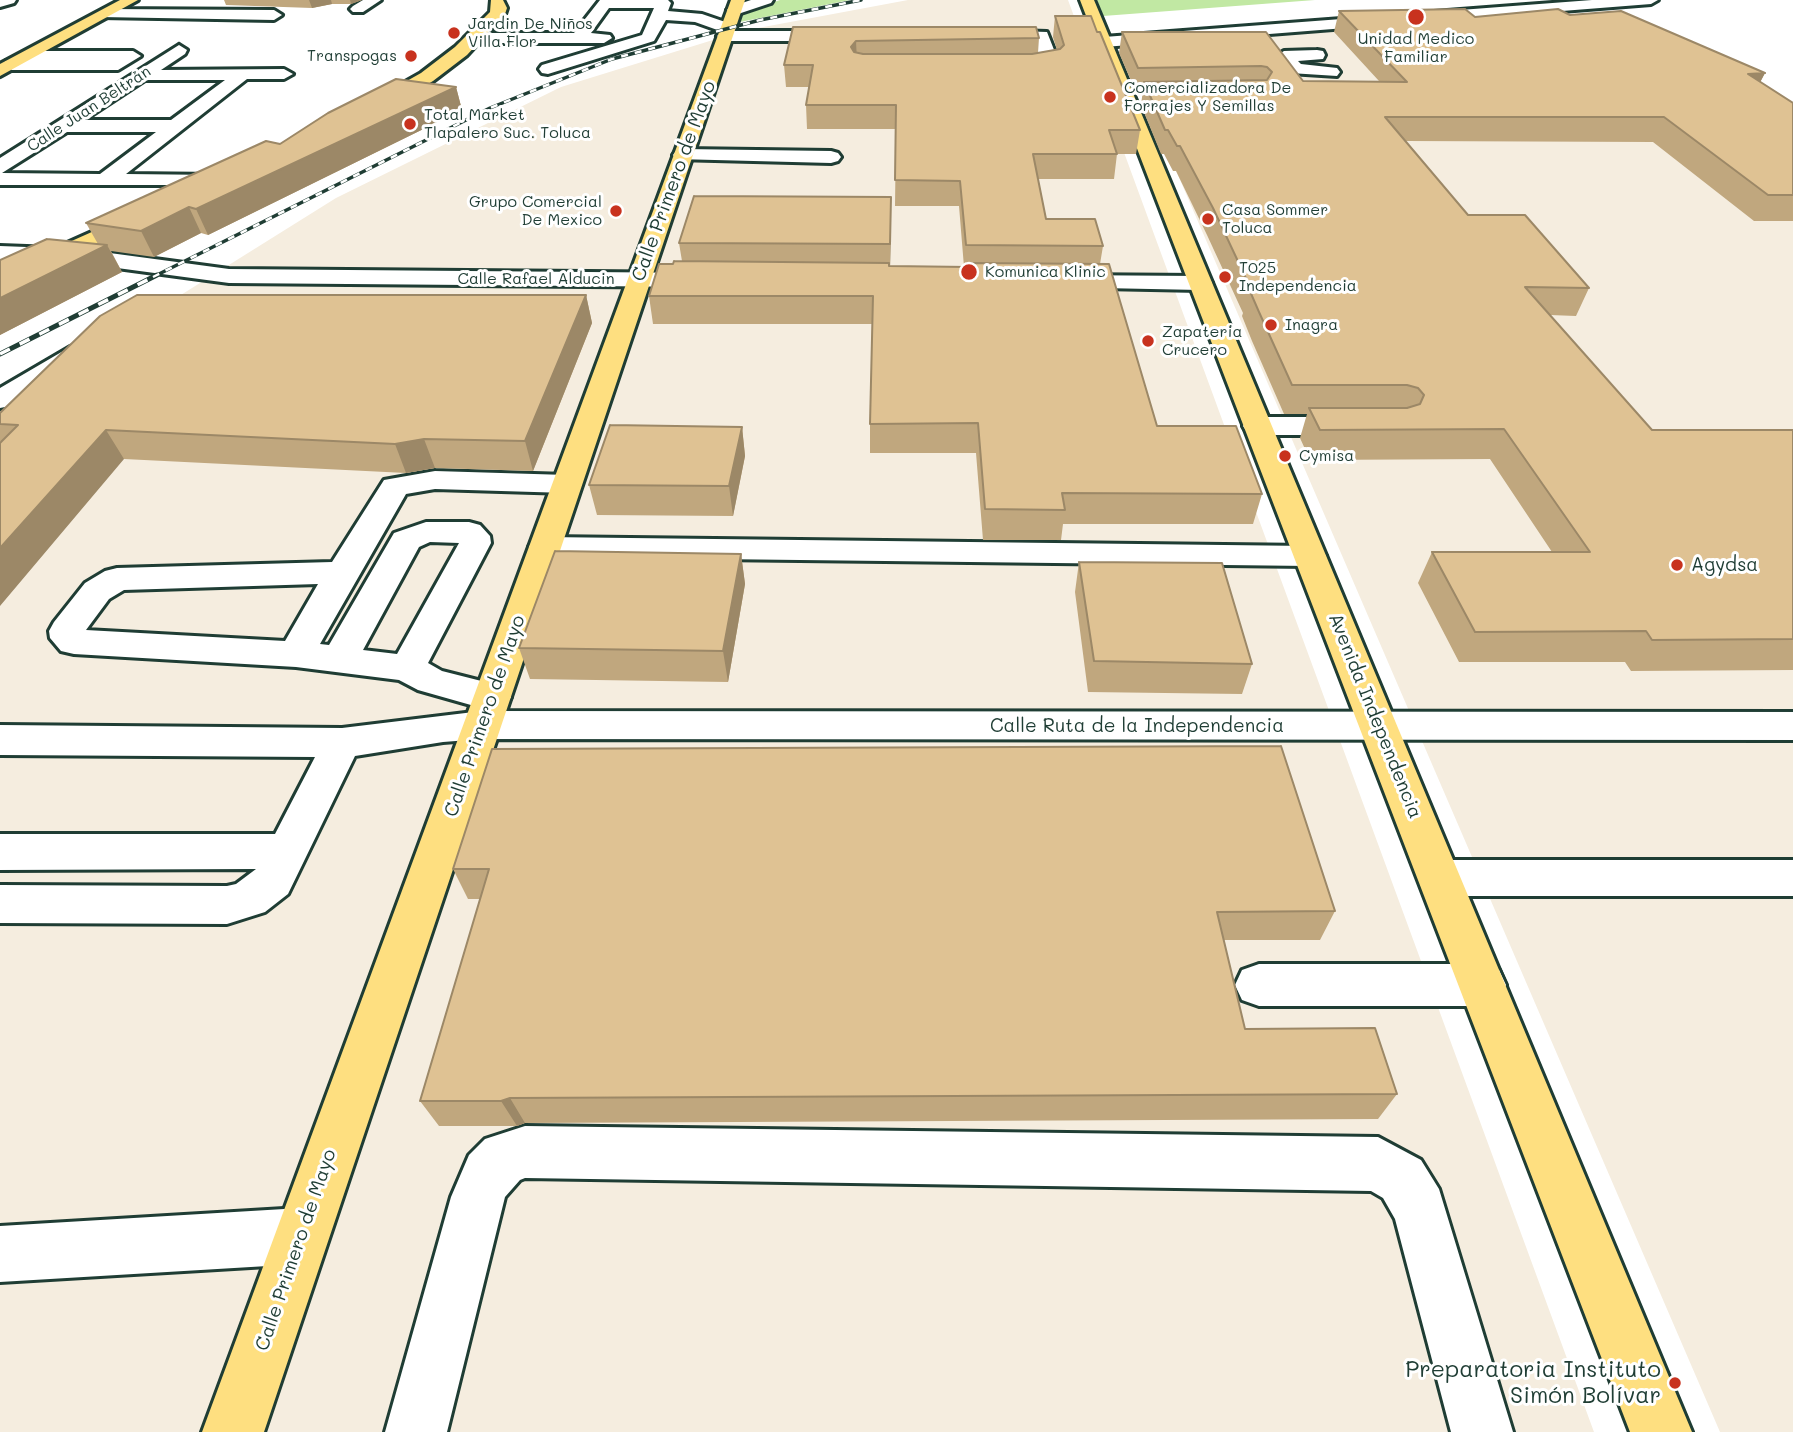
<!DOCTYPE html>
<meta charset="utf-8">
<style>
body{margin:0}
canvas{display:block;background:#fff}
</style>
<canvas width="1793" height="1432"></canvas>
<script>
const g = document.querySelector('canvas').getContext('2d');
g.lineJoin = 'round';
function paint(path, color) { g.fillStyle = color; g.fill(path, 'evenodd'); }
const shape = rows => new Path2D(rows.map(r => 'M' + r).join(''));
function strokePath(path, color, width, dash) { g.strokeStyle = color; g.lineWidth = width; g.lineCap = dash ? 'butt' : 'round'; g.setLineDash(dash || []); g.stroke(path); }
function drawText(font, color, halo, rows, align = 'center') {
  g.font = font + ' Mali,sans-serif'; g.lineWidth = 6; g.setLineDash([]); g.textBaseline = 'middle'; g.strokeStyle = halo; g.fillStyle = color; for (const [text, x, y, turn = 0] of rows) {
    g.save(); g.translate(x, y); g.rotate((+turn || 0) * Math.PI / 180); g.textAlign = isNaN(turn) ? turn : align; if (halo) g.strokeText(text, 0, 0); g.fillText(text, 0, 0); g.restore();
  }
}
paint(shape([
 [908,0,1068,0,1594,1432,0,1432,0,408,336,198,561,87,742,31],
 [1551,14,1793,109,1793,1432,1720,1432,1121,43]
]), '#f5eddf');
paint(shape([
 [780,0,850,0,740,22,744,12],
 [1097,0,1315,0,1103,16]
]), '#c1e8a3');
const minor = shape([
 [0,0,16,0,14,3,0,7,0,0],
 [363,0,381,0,363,12,353,12,350,9,353,6,363,0],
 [600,0,668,0,671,3,668,11,702,14,734,25,736,28,734,31,842,31,850,36,842,41,725,41,717,36,723,32,695,22,666,20,654,41,548,74,542,73,539,69,542,65,642,35,654,8,609,8,591,33,610,35,612,38,604,43,474,43,466,38,474,33,574,33,600,0],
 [751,0,773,0,771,3,735,15,727,10,730,7,751,0],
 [1592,0,1658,0,1651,4,1104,47,1096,42,1104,37,1592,0],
 [105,9,274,10,282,15,274,20,100,17,97,14,105,9],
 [987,30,1047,32,1060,65,1045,73,1006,73,1003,69,1006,65,1042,63,1034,40,981,38,979,35,987,30],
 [179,45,187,50,185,54,161,70,284,69,293,74,284,79,247,79,126,174,218,175,225,177,228,181,225,185,0,185,0,158,179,45],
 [145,80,225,80,171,120,84,120,145,80],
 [67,132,156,132,100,174,2,173,67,132],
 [1317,50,1323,51,1325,55,1323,59,1298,61,1301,64,1337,68,1340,72,1337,76,1290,73,1276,56,1284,51,1317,50],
 [28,51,133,51,141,56,118,70,12,70,3,65,6,61,23,60,20,56,28,51],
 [683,149,831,151,838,153,841,157,838,161,831,163,676,159,673,155,676,151,683,149],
 [0,246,80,249,229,269,707,273,716,275,719,280,716,285,707,287,229,283,80,263,0,260,0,246],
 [1061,275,1200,276,1209,278,1212,283,1209,288,1200,290,1052,287,1049,282,1052,277,1061,275],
 [79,345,88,347,92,353,88,359,10,406,0,408,0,388,70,347,79,345],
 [1257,417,1356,417,1366,420,1370,426,1366,432,1356,435,1257,435,1247,432,1243,426,1247,420,1257,417],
 [435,471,567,475,578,477,582,484,578,491,567,493,435,489,406,494,320,644,329,645,394,533,426,522,469,522,480,525,490,536,491,543,428,663,442,671,505,687,511,697,505,707,492,711,418,690,399,680,296,667,74,654,61,651,50,638,49,631,54,622,85,583,105,571,117,568,332,562,384,480,435,471],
 [430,542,459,543,397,654,363,650,419,547,430,542],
 [318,584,285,641,86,630,109,599,124,590,318,584],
 [545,537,1309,546,1321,549,1326,556,1321,563,1309,566,545,557,533,554,529,547,533,540,545,537],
 [482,711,1793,712,1793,740,482,739,443,742,355,756,288,894,265,912,227,924,0,923,0,885,227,886,236,884,256,869,0,870,0,834,275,834,315,757,0,755,0,725,342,728,482,711],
 [1440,860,1793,860,1793,896,1440,896,1425,891,1418,878,1425,865,1440,860],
 [1259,964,1482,964,1499,970,1506,985,1499,1000,1482,1006,1259,1006,1242,1000,1235,985,1242,970,1259,964],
 [525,1126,1378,1137,1421,1160,1439,1189,1513,1432,1451,1432,1395,1219,1383,1198,1371,1191,525,1178,520,1180,505,1197,447,1432,385,1432,451,1197,469,1155,485,1139,525,1126],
 [301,1208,321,1216,329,1236,321,1256,301,1264,0,1282,0,1226,301,1208]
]);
const major = shape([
 [120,0,138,0,0,76,0,64,120,0],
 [491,0,503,0,507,8,505,14,467,55,433,81,380,112,366,112,364,108,366,104,421,73,455,47,490,12,491,0],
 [731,0,745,0,264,1432,202,1432,731,0],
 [1080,0,1094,0,1692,1432,1630,1432,1080,0],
 [141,210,149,212,152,217,149,222,0,289,0,273,141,210]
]);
strokePath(minor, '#1f3d34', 6);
strokePath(major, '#1f3d34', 6);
paint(minor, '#fff');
paint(major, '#fedf80');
const railFar1 = shape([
 [153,277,490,108,612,59,760,20,861,0]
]);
const rail = shape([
 [0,354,157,275]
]);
strokePath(railFar1, '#1f3d34', 3.5);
strokePath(rail, '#1f3d34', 5);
strokePath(railFar1, '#fff', 2.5, [7]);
strokePath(rail, '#fff', 3.5, [11]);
paint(shape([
 [224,0,362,0,351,4,332,4,312,8,226,5],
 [1339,11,1475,17,1570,15,1765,73,1760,82,1793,103,1793,221,1754,221,1653,142,1405,141,1468,215,1589,288,1576,316,1550,315,1652,430,1793,430,1793,670,1631,671,1625,662,1459,662,1418,583,1432,552,1552,552,1490,459,1310,460,1300,438,1307,414,1284,414,1252,341,1242,316,1243,313,1207,235,1176,171,1173,171,1164,154,1161,154,1141,105,1143,90,1135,90,1119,53,1122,32,1266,32,1303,81,1379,81,1334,32],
 [1055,16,1097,32,1140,130,1136,154,1117,154,1114,179,1038,179,1046,219,1103,246,1100,264,1157,426,1262,494,1253,524,1063,524,1061,540,983,540,976,453,870,453,870,424,872,324,653,324,649,296,673,264,682,261,679,243,891,223,890,266,964,267,959,206,895,206,896,129,807,129,806,105,809,87,786,87,784,65,793,27,1039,38,1038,53,1057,50,1053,37],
 [456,87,462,110,208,235,201,233,154,257,111,251,122,272,0,335,0,260,98,244,86,223,280,144],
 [586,295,592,323,533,471,435,468,406,473,124,459,1,442,0,441,0,413],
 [742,427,745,456,733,516,597,515,589,485],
 [741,554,745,584,728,682,530,679,519,648],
 [1079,562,1252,664,1242,694,1088,692,1075,592],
 [492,749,1335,911,1320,940,1224,940,1245,1029,1397,1094,1378,1119,525,1123,517,1126,439,1126,420,1101,480,899,468,899,453,869]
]), '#c0a77e');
paint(shape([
 [309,0,331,0,332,4,312,8],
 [350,0,362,0,351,4],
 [856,41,857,62,851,47],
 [1765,73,1753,96,1748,74],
 [456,87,462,110,208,235,196,209],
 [891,197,891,223,890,271,890,244],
 [189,207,201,233,154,257,141,231],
 [107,245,122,272,0,335,0,298],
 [586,295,592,323,533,471,525,441],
 [742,427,745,456,733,516,729,486],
 [106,430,124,459,0,606,0,548],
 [424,439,435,468,406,473,395,444],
 [741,554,745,584,728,682,723,651],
 [510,1098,525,1123,517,1126,501,1101]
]), '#9c8867');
const building = shape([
 [1465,9,1475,17,1558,9,1570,15,1621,11,1765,73,1748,74,1793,103,1793,195,1768,195,1664,117,1385,117,1468,215,1525,215,1589,288,1525,287,1652,430,1793,430,1793,639,1652,640,1646,631,1475,632,1432,552,1590,552,1504,429,1320,430,1309,408,1407,408,1420,404,1424,395,1418,388,1407,385,1292,385,1259,312,1249,289,1251,289,1213,208,1180,146,1177,146,1168,130,1165,130,1144,82,1267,80,1272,72,1267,67,1261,66,1138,68,1122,32,1266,32,1303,81,1407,82,1339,11,1465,9],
 [1055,16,1091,16,1097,32,1100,32,1140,130,1109,130,1117,154,1033,154,1046,219,1095,219,1103,246,966,245,960,181,895,180,896,105,806,105,813,65,784,65,793,27,1036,27,1039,38,856,41,851,47,854,52,863,54,1032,54,1060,49,1064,45,1055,16],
 [396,79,456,87,196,209,189,207,141,231,86,223,266,141,280,144,328,113,396,79],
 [694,196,891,197,890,244,679,243,694,196],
 [47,239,107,245,0,298,0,260,47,239],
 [674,261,889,263,889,266,968,267,967,263,1109,264,1157,426,1236,426,1262,494,1062,493,1065,510,985,509,978,423,870,424,873,296,649,296,659,264,673,264,674,261],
 [137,295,586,295,525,441,424,439,395,444,106,430,0,548,0,443,18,425,0,424,0,413,100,316,137,295],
 [610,425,742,427,729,486,589,485,610,425],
 [555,551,741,554,723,651,519,648,555,551],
 [1079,562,1222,563,1252,664,1094,661,1079,562],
 [1281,746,1335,911,1217,912,1245,1029,1375,1028,1397,1094,510,1098,501,1101,420,1101,489,869,453,869,492,749,1281,746]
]);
paint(building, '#dfc293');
strokePath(building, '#9c8867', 2);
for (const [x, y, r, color] of [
 [1416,17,9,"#c8321e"],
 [454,33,7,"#c8321e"],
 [411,56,7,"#c8321e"],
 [1110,97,7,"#c8321e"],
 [410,124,7,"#c8321e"],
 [616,211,7,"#c8321e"],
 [1208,219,7,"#c8321e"],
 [969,272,9,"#c8321e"],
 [1225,277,7,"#c8321e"],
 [1271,325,7,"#c8321e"],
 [1148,341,7,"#c8321e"],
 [1285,456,7,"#c8321e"],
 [1677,565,7,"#c8321e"],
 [1675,1383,7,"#c8321e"]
]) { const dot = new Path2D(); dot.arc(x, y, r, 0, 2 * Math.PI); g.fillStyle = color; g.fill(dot); strokePath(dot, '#fff', 2.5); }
drawText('16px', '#1f3d34', '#fff', [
 ["Jardin De Niños",468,24],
 ["Villa Flor",468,42],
 ["Unidad Medico",1416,39,"center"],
 ["Familiar",1416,57,"center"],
 ["Transpogas",397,56,"right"],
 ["Comercializadora De",1124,88],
 ["Forrajes Y Semillas",1124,106],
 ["Total Market",424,115],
 ["Tlapalero Suc. Toluca",424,133],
 ["Grupo Comercial",602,202,"right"],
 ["De Mexico",602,220,"right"],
 ["Casa Sommer",1222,210],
 ["Toluca",1222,228],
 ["T025",1239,268],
 ["Independencia",1239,286],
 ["Komunica Klinic",985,272],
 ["Inagra",1285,325],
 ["Zapateria",1162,332],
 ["Crucero",1162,350],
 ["Cymisa",1299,456]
], 'left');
drawText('16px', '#1f3d34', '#fff', [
 ["Calle Juan Beltrán",89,109,-33],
 ["Calle Rafael Alducin",536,279]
]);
drawText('19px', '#1f3d34', '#fff', [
 ["Calle Primero de Mayo",674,181,-70],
 ["Calle Primero de Mayo",485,716,-71],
 ["Avenida Independencia",1375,716,68],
 ["Calle Ruta de la Independencia",1137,726],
 ["Calle Primero de Mayo",296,1250,-71]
]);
drawText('19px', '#1f3d34', '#fff', [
 ["Agydsa",1691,565]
], 'left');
drawText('23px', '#1f3d34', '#fff', [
 ["Preparatoria Instituto",1661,1370],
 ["Simón Bolívar",1661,1396]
], 'right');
</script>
